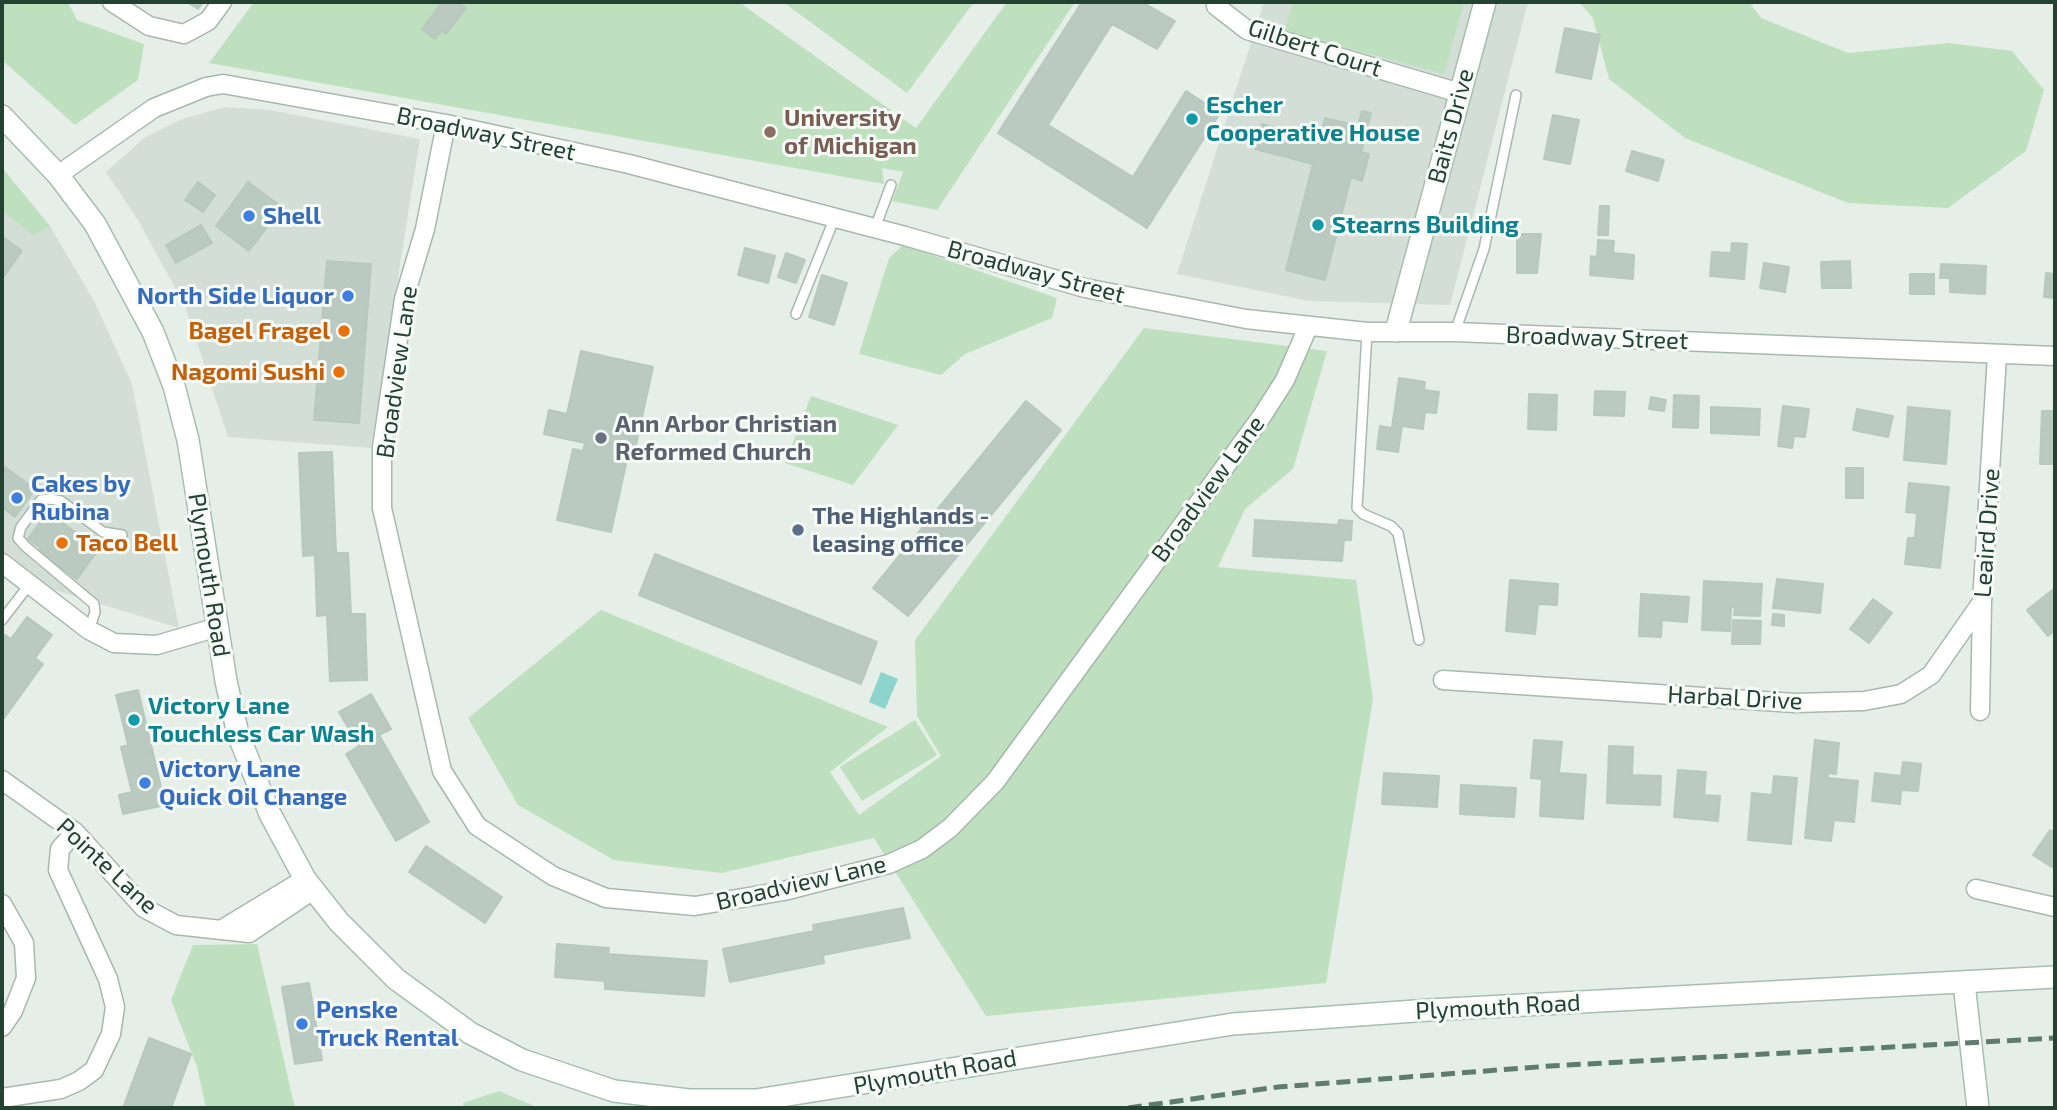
<!DOCTYPE html>
<style>
body{margin:0}
#map{position:relative;width:2057px;height:1110px;overflow:hidden;background:#e5efe8;font-family:"Exo 2",sans-serif}
canvas{display:block}
.frame{position:absolute;inset:0;border:4px solid #234231;pointer-events:none}
</style>
<div id="map">
<canvas width="2057" height="1110"></canvas>
<div class="frame"></div>
</div>
<script>
const g = document.querySelector('canvas').getContext('2d');
g.lineJoin = 'round';
function paint(path, color) { g.fillStyle = color; g.fill(path, 'evenodd'); }
const shape = rows => new Path2D(rows.map(r => 'M' + r).join(''));
function strokePath(path, color, width, dash) { g.strokeStyle = color; g.lineWidth = width; g.lineCap = dash ? 'butt' : 'round'; g.setLineDash(dash || []); g.stroke(path); }
function drawText(font, color, halo, rows, align = 'center') {
  g.font = font + ' "Exo 2",sans-serif'; g.lineWidth = 6; g.setLineDash([]); g.textBaseline = 'middle'; g.strokeStyle = halo; g.fillStyle = color; for (const [text, x, y, turn = 0] of rows) {
    g.save(); g.translate(x, y); g.rotate((+turn || 0) * Math.PI / 180); g.textAlign = isNaN(turn) ? turn : align; if (halo) g.strokeText(text, 0, 0); g.fillText(text, 0, 0); g.restore();
  }
}
paint(shape([
 [1264,2,1528,2,1450,305,1309,301,1177,274],
 [225,107,270,110,420,139,371,448,228,437,185,306,139,222,106,172,144,138,182,119],
 [2,168,50,226,94,301,132,384,179,628,2,574]
]), '#d3dfd6');
paint(shape([
 [2,2,68,2,77,20,144,44,138,80,75,125,2,60],
 [254,2,739,2,916,128,1007,2,1075,2,937,210,892,201,903,172,882,168,884,184,209,63],
 [783,2,974,2,907,93],
 [1293,2,1464,2,1444,74,1284,31],
 [1579,2,1749,2,1761,18,1848,53,1949,43,2012,51,2044,90,2026,151,1948,208,1848,203,1685,138,1609,79,1593,18],
 [2,168,3,169,50,226,33,235,2,211],
 [903,245,1057,298,1052,318,965,354,941,375,859,354,889,258],
 [1144,328,1327,351,1293,469,1245,509,1218,567,1356,580,1373,699,1326,983,986,1016,874,838,721,873,614,860,518,805,468,718,601,610,888,727,830,772,859,815,941,756,917,716,915,640],
 [811,396,898,425,853,485,785,463],
 [915,720,937,755,862,801,840,767],
 [257,944,295,1108,206,1108,197,1067,171,1000,193,945],
 [499,1091,539,1108,464,1108,463,1103]
]), '#bee0be');
paint(shape([
 [881,672,898,679,885,709,869,702]
]), '#8cd4cc');
const building = shape([
 [187,2,203,2,198,9,187,2],
 [442,2,457,2,466,8,446,34,442,30,435,39,422,29,442,2],
 [1082,2,1142,2,1175,21,1157,49,1112,24,1048,125,1133,177,1186,91,1220,113,1147,228,998,133,1082,2],
 [1565,28,1600,35,1591,79,1556,72,1565,28],
 [1362,111,1371,113,1361,152,1369,154,1362,181,1351,177,1325,280,1286,270,1313,164,1255,149,1262,124,1320,139,1325,118,1358,126,1362,111],
 [1553,115,1579,120,1570,164,1544,159,1553,115],
 [1632,151,1664,160,1658,181,1626,171,1632,151],
 [198,182,215,195,203,212,185,200,198,182],
 [248,182,282,207,249,251,216,226,248,182],
 [1600,206,1609,206,1608,235,1598,235,1600,206],
 [201,225,212,243,176,263,166,245,201,225],
 [1517,234,1541,234,1537,273,1517,273,1517,234],
 [2,236,22,251,2,279,2,236],
 [1598,240,1614,241,1613,253,1634,255,1633,279,1590,275,1591,256,1597,257,1598,240],
 [1732,243,1747,244,1744,279,1710,276,1712,252,1731,253,1732,243],
 [745,248,775,256,768,283,738,275,745,248],
 [786,253,805,260,796,283,778,277,786,253],
 [327,261,371,264,359,423,314,420,327,261],
 [1850,261,1851,288,1822,288,1821,262,1850,261],
 [1764,263,1789,267,1785,292,1760,288,1764,263],
 [1941,264,1986,266,1985,294,1950,292,1950,278,1940,278,1941,264],
 [2046,273,2055,274,2055,298,2044,297,2046,273],
 [1910,274,1934,274,1934,294,1910,294,1910,274],
 [822,275,847,283,834,325,809,317,822,275],
 [581,351,653,367,633,458,615,454,613,461,626,464,611,532,557,520,573,449,583,451,585,443,544,434,549,410,567,414,581,351],
 [1399,378,1425,382,1424,390,1439,392,1436,413,1425,412,1423,429,1402,426,1398,452,1377,449,1380,426,1392,428,1399,378],
 [1595,391,1625,392,1624,416,1594,415,1595,391],
 [1529,394,1557,395,1556,430,1528,429,1529,394],
 [1674,395,1699,396,1698,428,1673,427,1674,395],
 [1651,397,1666,400,1664,411,1649,409,1651,397],
 [1026,401,1061,430,908,616,873,588,1026,401],
 [1783,406,1809,409,1805,437,1794,436,1792,448,1778,446,1783,406],
 [1711,407,1760,409,1759,435,1711,433,1711,407],
 [1908,407,1950,411,1946,464,1904,460,1908,407],
 [1857,409,1893,416,1888,437,1853,430,1857,409],
 [2042,411,2055,411,2055,464,2040,464,2042,411],
 [332,452,336,553,348,553,351,614,365,614,367,680,330,681,327,615,317,616,315,555,303,556,299,453,332,452],
 [2,465,35,489,15,517,2,507,2,465],
 [1846,468,1863,468,1863,498,1846,498,1846,468],
 [1909,483,1949,487,1940,568,1905,564,1908,538,1915,538,1917,513,1906,512,1909,483],
 [48,511,98,550,77,579,38,552,41,548,28,539,48,511],
 [1255,520,1338,525,1339,520,1352,521,1351,540,1344,540,1342,561,1253,556,1255,520],
 [655,554,877,642,861,684,639,595,655,554],
 [1777,579,1823,584,1820,613,1773,608,1777,579],
 [1510,580,1558,584,1557,605,1538,604,1535,634,1506,631,1510,580],
 [1704,581,1762,584,1760,616,1734,615,1735,607,1731,607,1730,631,1702,630,1704,581],
 [2055,588,2055,630,2048,636,2027,610,2055,588],
 [1641,594,1689,597,1687,622,1662,620,1661,637,1639,636,1641,594],
 [1873,599,1892,613,1869,643,1850,629,1873,599],
 [1773,614,1784,615,1784,626,1772,625,1773,614],
 [27,617,52,635,35,658,43,664,2,721,2,639,5,635,11,639,27,617],
 [1733,620,1761,621,1760,644,1732,644,1733,620],
 [138,690,153,753,124,760,121,747,128,745,116,695,138,690],
 [371,694,391,729,379,735,429,822,396,841,346,754,359,746,339,712,371,694],
 [1534,740,1562,742,1559,773,1586,775,1583,819,1540,816,1542,779,1531,778,1534,740],
 [1815,740,1839,743,1836,774,1828,773,1828,778,1858,781,1854,822,1834,820,1831,841,1805,838,1815,740],
 [1609,746,1633,747,1632,775,1661,776,1660,805,1607,803,1609,746],
 [153,753,165,805,123,814,119,795,132,792,124,760,153,753],
 [1903,762,1921,764,1918,791,1901,790,1900,804,1872,801,1875,773,1901,776,1903,762],
 [1678,770,1706,772,1704,795,1720,796,1718,821,1674,817,1678,770],
 [1384,773,1439,776,1437,807,1382,804,1384,773],
 [1774,776,1797,778,1791,844,1748,840,1752,793,1772,795,1774,776],
 [1461,785,1516,788,1514,817,1460,814,1461,785],
 [2050,830,2055,833,2055,869,2033,855,2050,830],
 [426,846,502,897,485,923,409,872,426,846],
 [903,908,910,938,823,955,824,963,730,982,723,949,814,931,813,925,903,908],
 [557,944,609,948,608,954,707,961,704,996,605,989,605,981,555,977,557,944],
 [309,983,322,1060,295,1064,282,987,309,983],
 [149,1038,191,1054,171,1108,123,1108,149,1038]
]);
paint(building, '#bacac0');
strokePath(building, '#b7c9bd', 2);
const lane = shape([
 [875,228,891,185],
 [796,314,835,217],
 [1367,332,1357,508,1363,514,1391,526,1398,533,1419,640],
 [1455,332,1484,249,1516,95],
 [2,620,29,585],
 [89,630,95,612,94,604,25,546,18,538,21,527,41,500,50,499,61,501,103,532,122,535]
]);
const street = shape([
 [112,2,149,26,184,34,208,21,222,2],
 [1216,6,1247,30,1460,93],
 [446,124,425,229,404,299,382,447,382,508,442,771,477,826,553,876,606,898,695,906,784,891,889,864,922,849,950,828,995,782,1262,416,1285,380,1308,327],
 [58,175,154,108,206,87,223,84,446,124,629,164,905,236,1085,288,1246,319,1367,332,1455,332,2055,356],
 [2,563,89,630,114,643,157,645,218,627],
 [1443,680,1795,703,1864,701,1901,694,1931,675,1982,602],
 [1980,711,1982,602,1997,355],
 [2,780,75,832,144,908,176,925,249,933,313,890],
 [1976,889,2055,907],
 [2,904,24,943,26,978,13,1011,2,1027],
 [221,930,305,879],
 [2,1098,61,1089,79,1081,94,1070,111,1034,115,1007,108,979,58,870,60,849,75,832]
]);
const secondary = shape([
 [2,116,58,175,95,224,153,332,174,386,188,440,226,681,238,734,270,814,305,879,339,922,396,979,470,1033,522,1060,614,1091,689,1100,756,1100,1233,1024,1429,1010,2055,977],
 [1396,331,1485,2],
 [1964,983,1978,1108]
]);
strokePath(lane, '#a7b8ad', 12);
strokePath(street, '#a7b8ad', 21);
strokePath(secondary, '#a6beaf', 24);
strokePath(lane, '#fff', 9);
strokePath(street, '#fff', 18);
strokePath(secondary, '#fff', 21);
strokePath(shape([
 [1128,1108,1278,1087,1550,1066,2055,1038]
]), '#5e7d6c', 5, [14, 7]);
for (const [x, y, r, color] of [
 [1192,119,7,"#0f9aa8"],
 [770,132,7,"#8d6e63"],
 [249,216,7,"#3f7fe0"],
 [1318,225,7,"#0f9aa8"],
 [348,296,7,"#3f7fe0"],
 [344,331,7,"#e8710a"],
 [339,372,7,"#e8710a"],
 [601,438,7,"#6b7280"],
 [17,498,7,"#3f7fe0"],
 [798,530,7,"#5c6f8a"],
 [62,543,7,"#e8710a"],
 [134,720,7,"#0f9aa8"],
 [145,783,7,"#3f7fe0"],
 [302,1024,7,"#3f7fe0"]
]) { const dot = new Path2D(); dot.arc(x, y, r, 0, 2 * Math.PI); g.fillStyle = color; g.fill(dot); strokePath(dot, '#f6fbf7', 2.5); }
drawText('24px', '#234231', '#f6fbf7', [
 ["Gilbert Court",1315,48,18],
 ["Baits Drive",1451,126,-75],
 ["Broadway Street",486,134,12],
 ["Broadway Street",1036,272,15],
 ["Broadway Street",1597,338,2],
 ["Broadview Lane",397,372,-82],
 ["Broadview Lane",1208,489,-54],
 ["Leaird Drive",1987,533,-86],
 ["Plymouth Road",209,575,81],
 ["Harbal Drive",1735,698,3],
 ["Pointe Lane",107,866,43],
 ["Broadview Lane",801,883,-13],
 ["Plymouth Road",1498,1007,-3],
 ["Plymouth Road",935,1072,-10]
]);
drawText('bold 24px', '#0d838f', '#f6fbf7', [
 ["Escher",1206,105],
 ["Cooperative House",1206,133],
 ["Stearns Building",1332,225],
 ["Victory Lane",148,706],
 ["Touchless Car Wash",148,734]
], 'left');
drawText('bold 24px', '#785e54', '#f6fbf7', [
 ["University",784,118],
 ["of Michigan",784,146]
], 'left');
drawText('bold 24px', '#366cbe', '#f6fbf7', [
 ["Shell",263,216],
 ["North Side Liquor",334,296,"right"],
 ["Cakes by",31,484],
 ["Rubina",31,512],
 ["Victory Lane",159,769],
 ["Quick Oil Change",159,797],
 ["Penske",316,1010],
 ["Truck Rental",316,1038]
], 'left');
drawText('bold 24px', '#c56008', '#f6fbf7', [
 ["Bagel Fragel",330,331],
 ["Nagomi Sushi",325,372],
 ["Taco Bell",76,543,"left"]
], 'right');
drawText('bold 24px', '#5b616d', '#f6fbf7', [
 ["Ann Arbor Christian",615,424],
 ["Reformed Church",615,452]
], 'left');
drawText('bold 24px', '#4e5e75', '#f6fbf7', [
 ["The Highlands -",812,516],
 ["leasing office",812,544]
], 'left');
</script>
